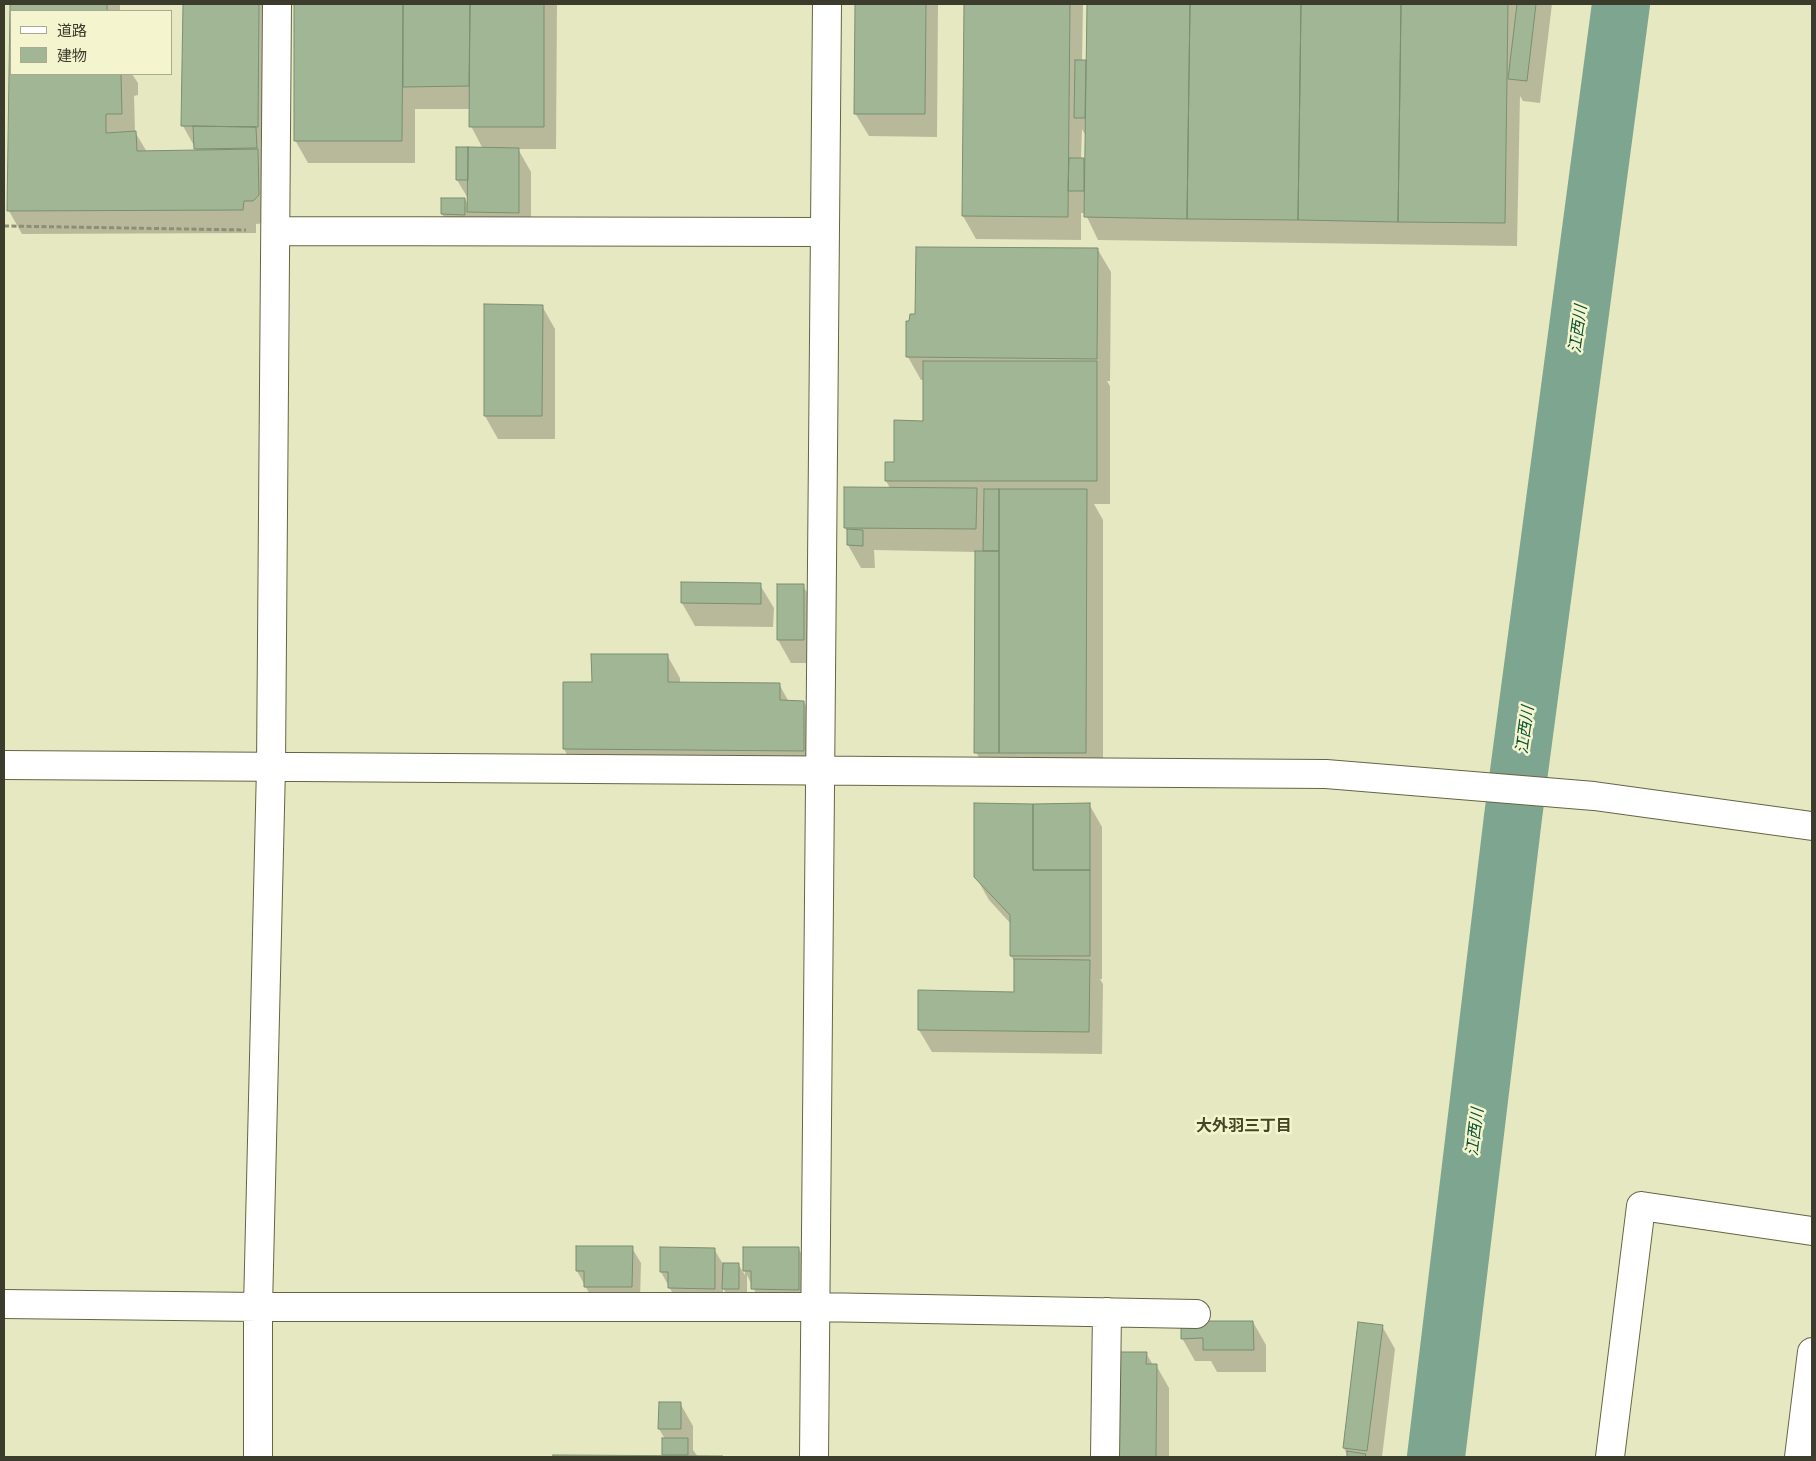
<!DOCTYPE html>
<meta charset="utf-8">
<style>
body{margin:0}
#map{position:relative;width:1816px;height:1461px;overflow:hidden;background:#e6e8c2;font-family:"Asap Condensed","Noto Sans JP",sans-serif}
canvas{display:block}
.frame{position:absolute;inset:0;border:5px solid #3c3c2d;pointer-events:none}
.legend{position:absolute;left:10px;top:10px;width:162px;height:65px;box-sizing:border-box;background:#f4f5cf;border:1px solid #aaab8e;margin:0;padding:6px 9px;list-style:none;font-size:15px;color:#3c3c2d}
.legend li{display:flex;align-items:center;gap:10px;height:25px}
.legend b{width:25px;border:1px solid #aaab8e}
</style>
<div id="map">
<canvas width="1816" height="1461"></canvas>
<div class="frame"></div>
<ul class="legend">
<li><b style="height:6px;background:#fff"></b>道路</li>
<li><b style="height:14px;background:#a0b694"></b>建物</li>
</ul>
</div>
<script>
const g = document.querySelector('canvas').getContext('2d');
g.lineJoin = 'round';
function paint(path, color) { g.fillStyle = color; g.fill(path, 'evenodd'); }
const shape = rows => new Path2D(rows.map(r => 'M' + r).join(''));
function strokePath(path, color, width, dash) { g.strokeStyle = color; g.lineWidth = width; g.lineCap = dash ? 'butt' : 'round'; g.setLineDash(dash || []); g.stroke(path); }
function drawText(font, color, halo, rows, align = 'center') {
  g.font = font + ' "Asap Condensed","Noto Sans JP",sans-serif'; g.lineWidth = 5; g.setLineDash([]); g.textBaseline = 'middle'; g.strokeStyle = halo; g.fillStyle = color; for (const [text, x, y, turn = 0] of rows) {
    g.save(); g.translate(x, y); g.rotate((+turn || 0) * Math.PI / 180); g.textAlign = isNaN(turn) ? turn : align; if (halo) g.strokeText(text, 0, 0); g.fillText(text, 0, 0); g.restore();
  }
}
paint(shape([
 [11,4,120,4,120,11,11,11,11,74,132,74,138,83,138,95,134,96,135,132,147,152,197,151,183,126,184,4,276,4,266,223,256,224,256,233,22,234,9,211],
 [295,4,557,4,556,149,518,149,531,172,531,235,455,237,442,214,442,199,465,199,469,206,469,200,457,180,483,149,471,126,471,109,415,109,415,163,308,163,295,140],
 [856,4,938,4,937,137,869,136,855,113],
 [965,4,1083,4,1082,61,1087,61,1088,4,1552,4,1540,103,1523,101,1520,96,1517,246,1098,240,1085,213,1081,213,1081,240,976,239,963,216],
 [1082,129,1086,136,1086,159,1081,159],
 [1098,250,1111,272,1110,381,1107,381,1110,386,1110,504,1094,504,1103,520,1103,783,993,782,976,752,976,552,874,550,875,568,861,568,848,545,848,533,845,527,890,488,886,481,886,463,896,463,924,422,924,380,921,380,908,357,908,322],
 [542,306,555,329,555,439,498,439,485,416],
 [760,585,774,608,773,627,695,626,682,603],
 [779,586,803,586,817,608,816,663,791,663,778,640],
 [667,655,680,678,680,684,779,684,789,702,804,702,817,725,816,773,577,772,564,749,593,684],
 [1089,804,1102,827,1102,979,1100,979,1103,984,1102,1054,932,1052,919,1030,1015,993,1016,964,1011,956,1011,924,989,900,976,877],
 [578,1247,632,1248,641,1263,640,1302,594,1302,577,1271],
 [745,1248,798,1248,807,1263,807,1304,761,1304,747,1275,747,1304,732,1304,723,1288,723,1304,678,1303,661,1272,714,1249,723,1264,738,1264,745,1275],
 [1253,1322,1266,1345,1266,1372,1217,1372,1211,1361,1195,1361,1182,1338],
 [1382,1326,1395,1349,1382,1457,1348,1457,1344,1448],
 [1120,1353,1146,1353,1153,1365,1156,1365,1169,1388,1169,1457,1119,1457],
 [680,1403,693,1426,693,1450,698,1457,554,1457,663,1457,665,1439,659,1429]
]), '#0003');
strokePath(shape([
 [1436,1457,1513,817,1621,4]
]), '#7ea58f', 58);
const building = shape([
 [10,4,107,4,107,11,11,11,11,74,121,74,122,114,106,114,106,133,136,131,137,151,258,149,259,195,253,201,244,201,243,210,7,211,10,4],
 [183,4,259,4,258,127,181,126,183,4],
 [294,4,403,4,402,141,294,141,294,4],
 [403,4,470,4,469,86,403,87,403,4],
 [470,4,544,4,544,127,469,127,470,4],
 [855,4,926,4,925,114,854,114,855,4],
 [964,4,1070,4,1068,217,962,216,964,4],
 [1087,4,1190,4,1187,219,1084,217,1087,4],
 [1190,4,1301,4,1298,220,1187,219,1190,4],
 [1301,4,1401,4,1398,222,1298,220,1301,4],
 [1401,4,1508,4,1505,223,1398,222,1401,4],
 [1517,4,1536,4,1527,81,1508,79,1517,4],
 [1075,60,1086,60,1085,118,1074,118,1075,60],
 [193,126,256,127,257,148,194,149,193,126],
 [456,147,468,147,468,180,456,180,456,147],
 [468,147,519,148,519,213,467,212,468,147],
 [1069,158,1084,158,1084,191,1068,191,1069,158],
 [441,198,465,198,465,215,441,214,441,198],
 [916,247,1098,248,1097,359,906,357,906,321,909,321,910,314,915,314,916,247],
 [484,304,543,305,542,416,484,416,484,304],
 [923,361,1097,361,1097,481,885,481,885,462,894,462,894,420,923,421,923,361],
 [844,487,977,488,976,529,844,528,844,487],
 [984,489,999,489,999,551,983,551,984,489],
 [999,489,1087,489,1086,753,999,753,999,489],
 [847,529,863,530,863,546,847,545,847,529],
 [975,551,999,551,999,753,974,753,975,551],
 [681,582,761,583,761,604,681,603,681,582],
 [777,584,804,584,804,640,777,640,777,584],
 [591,654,668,654,668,682,780,683,780,700,804,701,804,751,563,749,563,682,592,682,591,654],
 [974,803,1033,804,1033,870,1090,870,1090,956,1010,956,1010,915,974,877,974,803],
 [1090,803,1090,870,1033,870,1033,804,1090,803],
 [1014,959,1090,960,1089,1032,918,1030,918,990,1014,992,1014,959],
 [576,1246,633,1246,632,1287,584,1287,584,1271,576,1271,576,1246],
 [660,1247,715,1248,715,1289,668,1288,668,1272,660,1272,660,1247],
 [743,1247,799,1247,799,1290,751,1289,751,1271,743,1271,743,1247],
 [723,1263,739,1263,739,1289,722,1289,723,1263],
 [1181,1321,1253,1321,1254,1350,1203,1350,1203,1338,1181,1339,1181,1321],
 [1358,1322,1383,1325,1367,1451,1343,1448,1358,1322],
 [1119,1352,1147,1352,1146,1364,1157,1364,1156,1457,1118,1457,1119,1352],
 [659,1402,681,1402,681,1429,658,1429,659,1402],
 [662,1438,688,1438,688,1455,662,1455,662,1438],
 [1347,1451,1366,1454,1365,1457,1347,1457,1347,1451],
 [553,1455,723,1456,723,1457,552,1457,553,1455]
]);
paint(building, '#a0b694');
strokePath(building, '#7b8e70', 1);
const minor = shape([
 [277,231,825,232],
 [4,765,1326,774,1594,796,1812,826],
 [4,1304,258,1307,815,1307,1196,1314],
 [258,1457,258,1307,271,767,277,4],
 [814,1457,827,4],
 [1105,1457,1107,1312],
 [1610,1457,1641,1206,1812,1231],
 [1799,1457,1812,1352]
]);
strokePath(minor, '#656544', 30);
strokePath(shape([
 [4,226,246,230]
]), '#8d8e74', 3, [5, 2.5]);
strokePath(minor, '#fff', 28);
drawText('italic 16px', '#0b5235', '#f4f5cf', [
 ["江西川",1578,329,-82],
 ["江西川",1525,730,-82],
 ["江西川",1475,1132,-83]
]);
drawText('bold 16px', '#444524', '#f4f5cf', [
 ["大外羽三丁目",1244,1126]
]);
</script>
